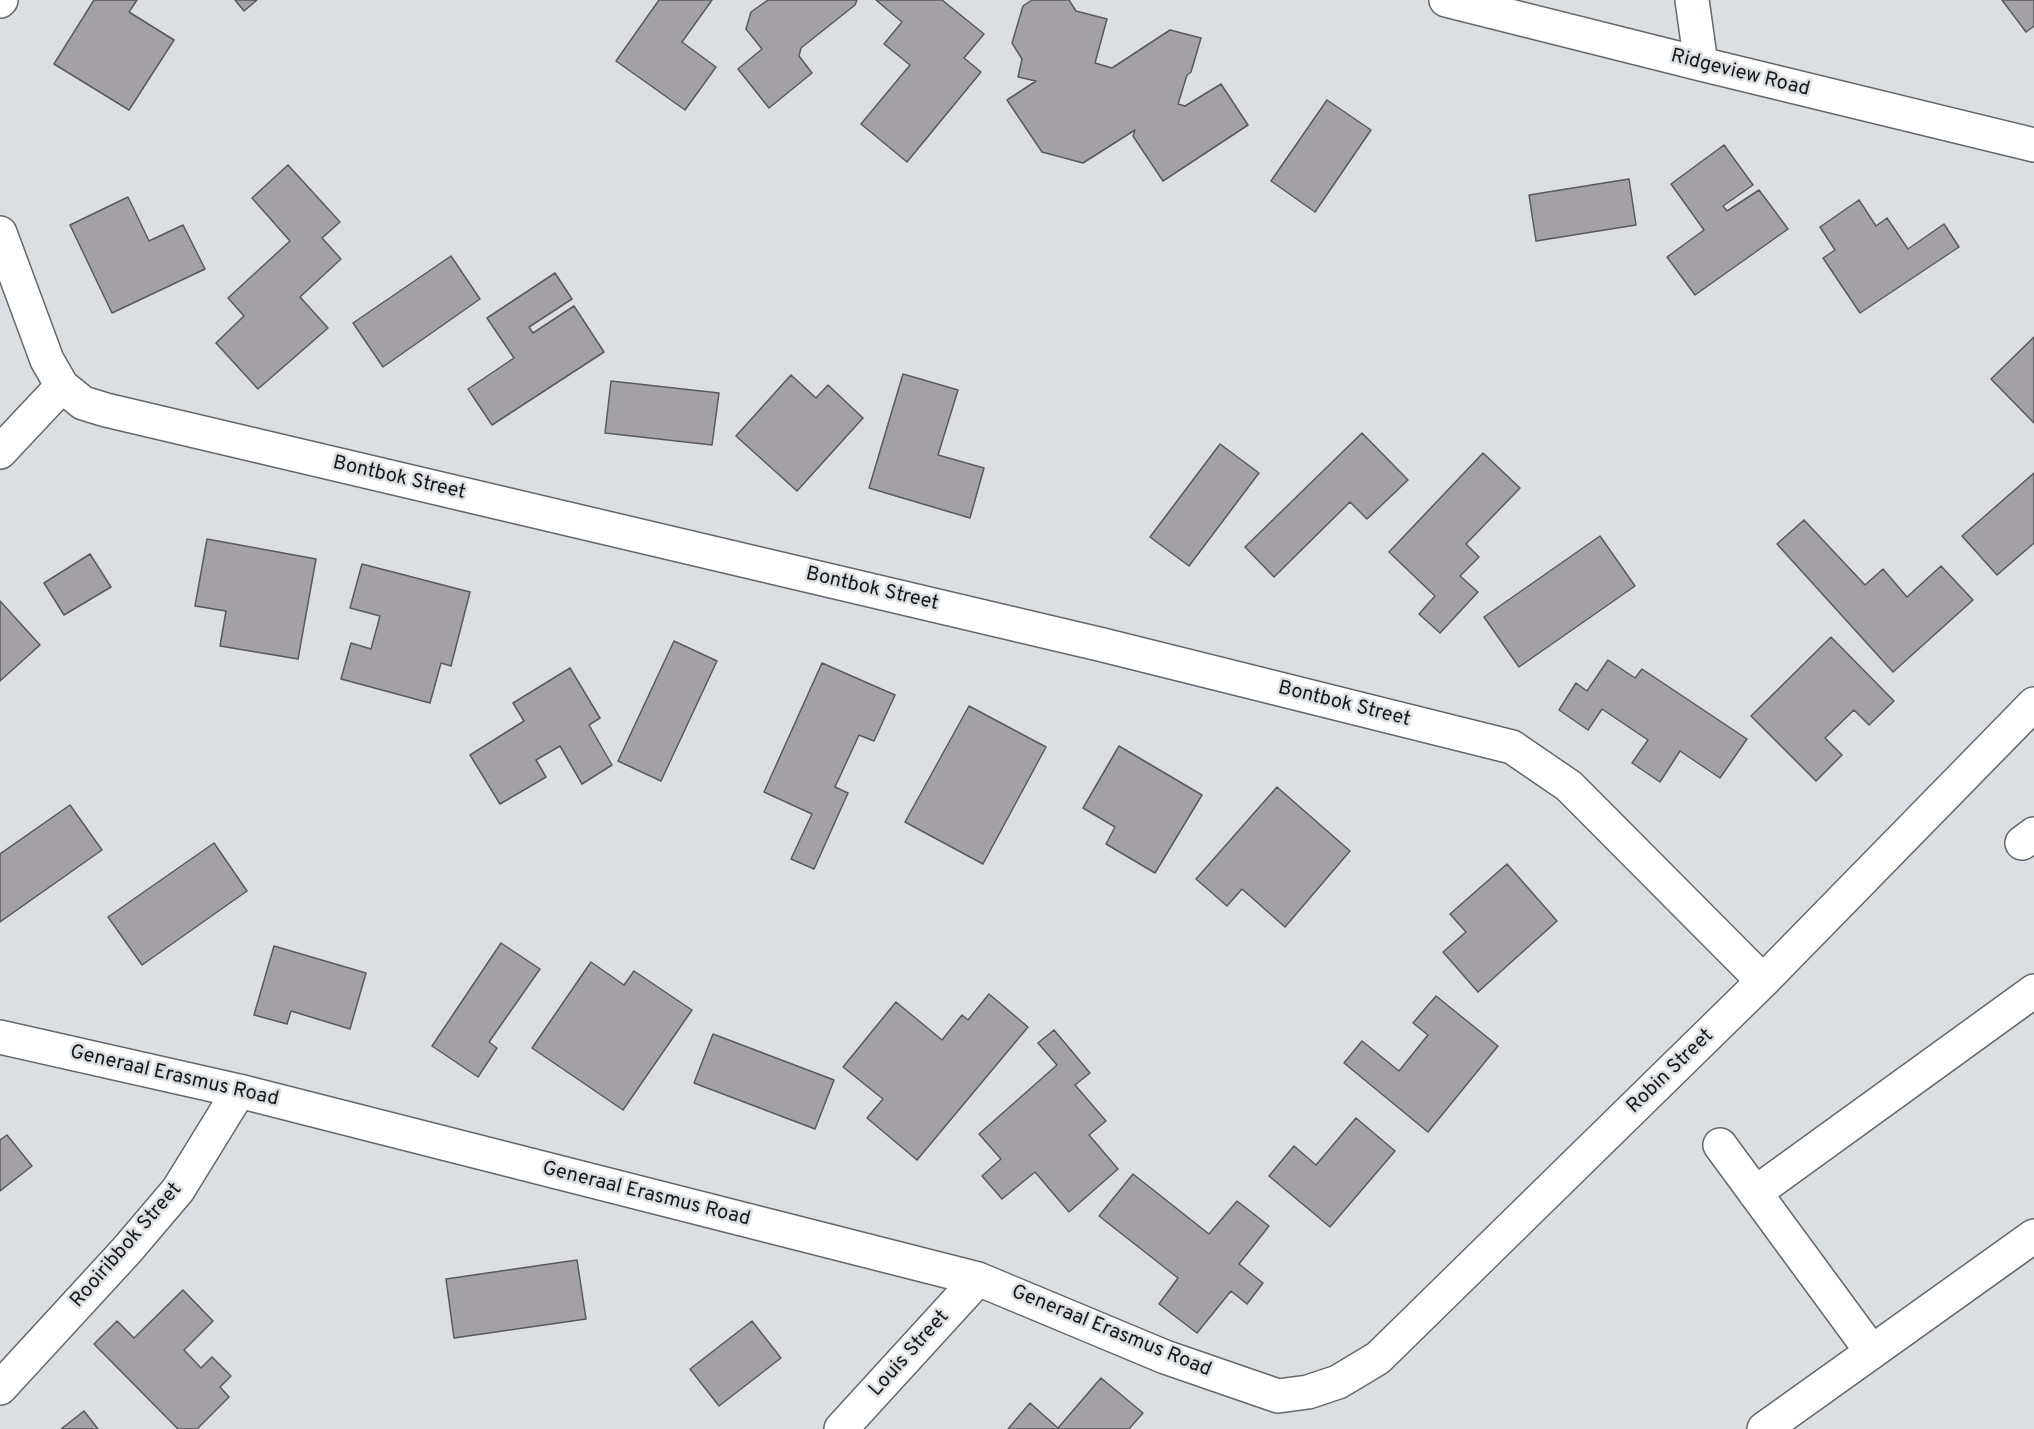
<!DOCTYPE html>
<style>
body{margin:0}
canvas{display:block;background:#dcdfe2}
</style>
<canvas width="2034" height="1429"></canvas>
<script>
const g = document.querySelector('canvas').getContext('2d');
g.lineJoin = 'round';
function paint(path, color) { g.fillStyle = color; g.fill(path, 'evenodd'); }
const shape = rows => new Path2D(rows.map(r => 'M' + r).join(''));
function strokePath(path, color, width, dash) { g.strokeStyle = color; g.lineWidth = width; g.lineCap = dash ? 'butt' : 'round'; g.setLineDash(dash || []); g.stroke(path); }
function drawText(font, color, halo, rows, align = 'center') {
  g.font = font + ' Overpass,sans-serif'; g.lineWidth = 5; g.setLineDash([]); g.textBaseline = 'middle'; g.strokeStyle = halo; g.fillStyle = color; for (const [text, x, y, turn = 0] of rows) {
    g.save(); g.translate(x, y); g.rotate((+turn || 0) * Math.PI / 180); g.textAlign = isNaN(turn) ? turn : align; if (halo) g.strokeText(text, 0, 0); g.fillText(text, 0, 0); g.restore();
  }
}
const building = shape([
 [94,0,137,0,129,12,174,40,129,110,54,64,94,0],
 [235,0,257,0,244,11,235,0],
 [659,0,712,0,682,42,716,67,685,110,616,61,659,0],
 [768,0,857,0,855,5,801,48,799,56,812,73,769,108,738,69,762,49,746,29,751,12,768,0],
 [876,0,942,0,984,34,964,58,981,72,907,162,861,124,910,65,884,44,902,22,876,0],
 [1032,0,1069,0,1076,11,1107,19,1095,63,1112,68,1170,30,1201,38,1191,72,1187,75,1178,104,1185,106,1221,84,1248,125,1163,181,1133,136,1135,130,1083,163,1042,152,1007,100,1036,81,1018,77,1022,59,1012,43,1023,6,1032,0],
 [2002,0,2034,0,2034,26,2026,32,2002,0],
 [1327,100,1371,130,1315,212,1271,181,1327,100],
 [1724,145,1753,185,1723,206,1727,211,1759,190,1788,229,1695,295,1667,257,1704,230,1671,184,1724,145],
 [288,165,340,222,322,238,341,259,300,297,328,328,258,389,216,343,244,316,228,298,290,241,252,198,288,165],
 [1629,179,1636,225,1536,241,1529,195,1629,179],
 [128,197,149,241,183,225,205,269,112,313,70,225,128,197],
 [1859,200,1876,226,1887,218,1908,249,1944,224,1959,247,1860,313,1823,258,1835,250,1820,227,1859,200],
 [451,256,480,299,383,367,353,323,451,256],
 [555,273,572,299,529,327,533,333,574,306,604,352,492,425,468,389,514,358,487,318,555,273],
 [2034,337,2034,423,1991,379,2034,337],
 [903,374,958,390,938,455,984,468,970,518,869,488,903,374],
 [791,375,816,398,828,385,863,418,797,491,736,436,791,375],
 [611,381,719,393,712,445,605,433,611,381],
 [1362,433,1408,480,1367,519,1350,502,1274,577,1245,547,1362,433],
 [1220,444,1259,473,1189,566,1150,537,1220,444],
 [1483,453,1520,488,1466,544,1479,557,1460,576,1478,592,1440,633,1419,614,1435,596,1389,552,1483,453],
 [2034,473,2034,543,1997,575,1962,536,2034,473],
 [1804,520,1865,585,1883,569,1907,597,1941,566,1973,600,1893,672,1777,544,1804,520],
 [1600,536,1635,586,1519,667,1484,617,1600,536],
 [207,539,316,559,298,659,220,646,226,611,195,606,207,539],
 [90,554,111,587,64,615,44,583,90,554],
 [362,564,470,592,451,666,441,663,430,703,341,679,351,643,371,649,380,616,350,608,362,564],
 [0,601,40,645,0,681,0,601],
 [1831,637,1894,701,1869,725,1854,710,1825,738,1842,755,1816,781,1751,716,1831,637],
 [674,641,717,661,661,781,618,761,674,641],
 [1608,660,1635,678,1642,669,1747,739,1720,778,1680,751,1660,782,1632,763,1648,740,1602,709,1588,730,1559,710,1576,683,1587,691,1608,660],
 [822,663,895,695,874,741,859,735,835,787,848,793,814,869,791,859,812,814,764,792,822,663],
 [570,668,600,718,589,725,612,765,582,784,560,746,536,760,546,777,500,804,470,755,524,721,513,703,570,668],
 [969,706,1046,747,983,864,905,822,969,706],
 [1119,746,1202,795,1155,873,1106,844,1115,827,1083,808,1119,746],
 [1277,787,1350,851,1285,927,1242,889,1227,906,1196,879,1277,787],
 [70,805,102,850,0,922,0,854,70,805],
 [214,843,247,891,142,965,108,917,214,843],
 [1507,864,1557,921,1478,992,1443,952,1466,932,1450,914,1507,864],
 [501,943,540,969,489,1042,497,1048,478,1077,432,1046,501,943],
 [274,946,366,973,350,1029,291,1011,287,1024,254,1015,274,946],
 [591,962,624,985,634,971,692,1010,623,1110,532,1048,591,962],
 [989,994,1028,1027,917,1160,867,1118,883,1099,843,1067,896,1002,942,1040,962,1015,968,1020,989,994],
 [1436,996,1498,1046,1428,1132,1344,1063,1362,1041,1399,1071,1428,1035,1413,1023,1436,996],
 [1054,1030,1090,1073,1075,1085,1106,1121,1089,1135,1118,1169,1069,1212,1035,1172,1002,1199,982,1176,1001,1159,979,1134,1057,1065,1038,1043,1054,1030],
 [713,1034,834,1080,815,1129,694,1083,713,1034],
 [1356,1118,1395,1151,1330,1227,1269,1176,1294,1146,1316,1165,1356,1118],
 [7,1135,32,1166,0,1191,0,1140,7,1135],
 [1133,1174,1209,1234,1237,1201,1269,1226,1239,1264,1263,1283,1247,1304,1231,1291,1197,1333,1159,1304,1178,1278,1099,1216,1133,1174],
 [577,1260,586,1319,454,1338,446,1279,577,1260],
 [183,1290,213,1321,184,1350,201,1368,212,1357,231,1376,220,1387,229,1397,197,1429,178,1429,94,1344,117,1321,134,1338,183,1290],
 [752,1321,781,1358,719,1406,690,1369,752,1321],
 [1101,1378,1143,1413,1129,1429,1008,1429,1030,1403,1058,1428,1101,1378],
 [84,1411,98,1429,61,1429,84,1411]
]);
paint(building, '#a3a1a5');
strokePath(building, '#5a595c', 1.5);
const minor = shape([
 [1446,0,1701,64,2034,145],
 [1692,0,1701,64],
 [0,1,1,0],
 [0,233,47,360,62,386,83,403,106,410,1103,645,1512,747,1569,786,1763,981],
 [0,452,62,386],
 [2022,843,2034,834],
 [0,1037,239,1091,978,1279,1165,1357,1278,1396,1308,1392,1338,1382,1378,1358,1763,981,2034,704],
 [1720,1145,1872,1352],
 [1755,1193,2034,991],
 [0,1388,127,1250,178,1190,239,1091],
 [841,1429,978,1279],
 [1764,1429,2034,1236]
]);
strokePath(minor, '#65686b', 36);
strokePath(minor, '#fff', 33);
drawText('20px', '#161819', '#dcdfe2', [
 ["Ridgeview Road",1740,74,14],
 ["Bontbok Street",399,479,13],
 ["Bontbok Street",872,590,13],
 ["Bontbok Street",1344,705,14],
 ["Robin Street",1671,1072,-44],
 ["Generaal Erasmus Road",174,1077,13],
 ["Generaal Erasmus Road",646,1195,14],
 ["Rooiribbok Street",127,1246,-49],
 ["Generaal Erasmus Road",1111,1332,22],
 ["Louis Street",910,1354,-48]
]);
</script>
